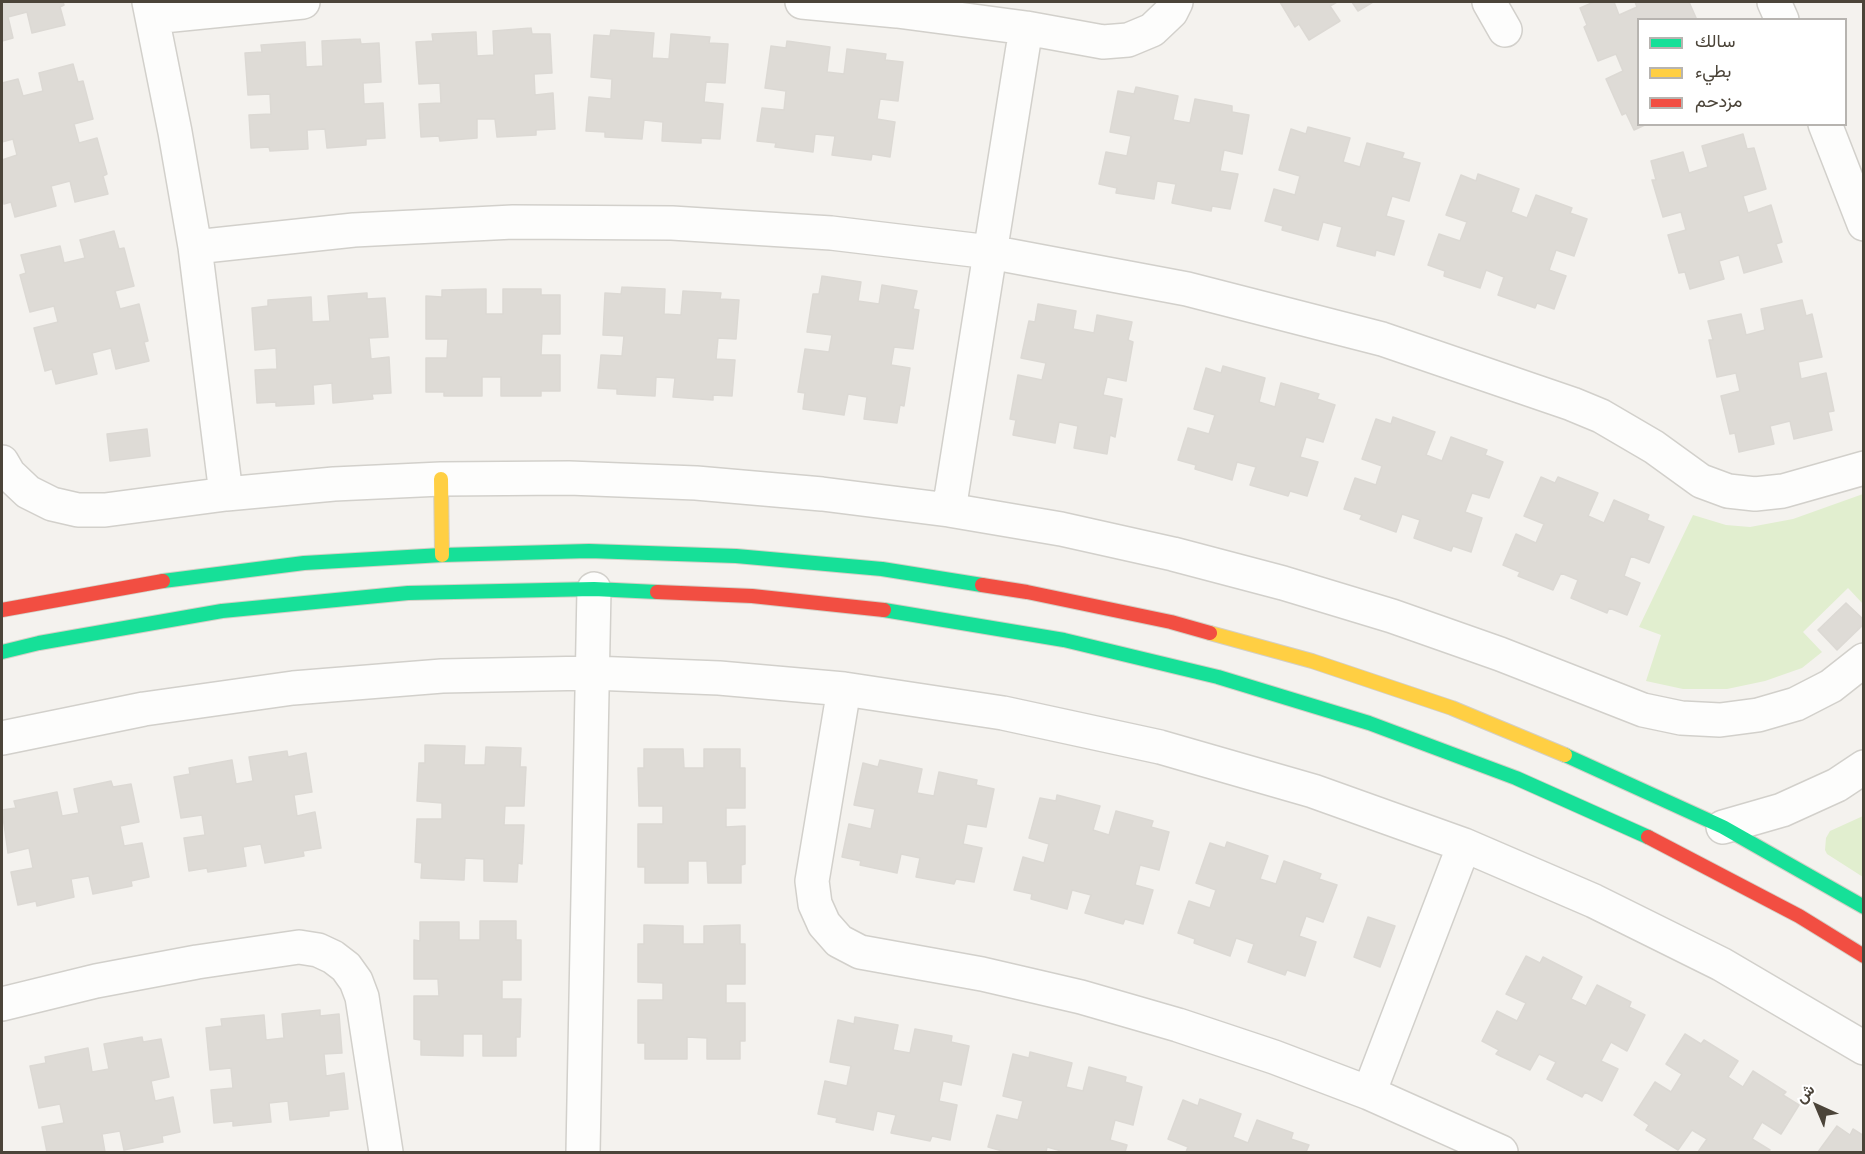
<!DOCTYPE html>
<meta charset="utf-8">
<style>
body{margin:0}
#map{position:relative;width:1865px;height:1154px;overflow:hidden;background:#f4f2ee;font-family:"PT Sans Narrow",Vazirmatn,sans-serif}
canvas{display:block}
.frame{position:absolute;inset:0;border:3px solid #4b4439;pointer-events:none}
.legend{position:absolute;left:1637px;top:18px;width:210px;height:108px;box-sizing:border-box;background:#fff;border:2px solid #b7b4b0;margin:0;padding:8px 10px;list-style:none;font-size:18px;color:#4b4439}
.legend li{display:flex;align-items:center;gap:12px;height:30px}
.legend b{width:30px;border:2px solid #b7b4b0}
.north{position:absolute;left:1787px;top:1076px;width:60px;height:60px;-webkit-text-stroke:4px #fff;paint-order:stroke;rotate:316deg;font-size:16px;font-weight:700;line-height:24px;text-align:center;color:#4b4439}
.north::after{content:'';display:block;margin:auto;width:21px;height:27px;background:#4b4439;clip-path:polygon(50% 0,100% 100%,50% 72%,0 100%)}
</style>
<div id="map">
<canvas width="1865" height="1154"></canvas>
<div class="frame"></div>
<ul class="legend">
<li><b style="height:8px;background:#16e098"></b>سالك</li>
<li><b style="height:8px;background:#ffcf43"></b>بطيء</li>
<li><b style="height:8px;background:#f24e42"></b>مزدحم</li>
</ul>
<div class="north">ش</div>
</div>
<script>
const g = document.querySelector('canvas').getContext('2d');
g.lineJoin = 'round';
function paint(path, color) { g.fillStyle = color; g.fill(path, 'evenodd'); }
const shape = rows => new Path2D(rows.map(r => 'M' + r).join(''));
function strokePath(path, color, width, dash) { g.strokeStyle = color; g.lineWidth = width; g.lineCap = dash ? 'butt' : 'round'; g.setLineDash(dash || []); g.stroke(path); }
paint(shape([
 [1863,494,1863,604,1848,588,1803,632,1822,652,1802,668,1765,681,1727,689,1683,689,1646,681,1661,635,1639,627,1693,515,1726,525,1750,527,1793,519],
 [1863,816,1863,877,1827,854,1825,850,1826,838,1830,831]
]), '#e1eecf');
const building = shape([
 [2,2,63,2,64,5,60,7,65,25,32,33,27,12,8,17,13,38,2,41,2,2],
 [1280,2,1337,2,1330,6,1340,21,1309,40,1299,24,1295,27,1280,2],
 [1352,2,1373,2,1358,11,1352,2],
 [1594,2,1614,2,1619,15,1637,7,1635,2,1689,2,1697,20,1638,20,1638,124,1647,124,1634,130,1626,113,1622,115,1606,79,1623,71,1616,54,1598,61,1584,27,1587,25,1580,8,1594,2],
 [531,28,532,34,550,34,552,73,534,74,535,95,553,93,555,129,536,130,536,135,497,137,495,119,477,119,477,138,440,141,439,136,421,137,419,104,441,103,440,83,419,84,416,42,433,41,432,34,476,32,477,56,494,55,493,31,531,28],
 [611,30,654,33,652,58,669,59,671,34,710,37,709,43,728,44,725,83,706,82,704,102,723,104,720,139,701,138,701,143,662,141,663,122,644,120,642,139,605,137,605,132,586,131,589,97,611,99,612,79,591,77,594,35,610,36,611,30],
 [360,39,361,44,379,43,381,82,363,83,364,104,383,103,385,138,366,139,366,145,327,148,325,129,307,130,308,149,270,151,269,147,251,148,249,115,271,114,270,94,248,95,245,53,262,52,261,45,305,42,306,67,323,66,322,41,360,39],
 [787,41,830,47,827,72,844,74,847,49,886,54,885,60,903,62,898,101,880,99,877,119,895,122,890,157,872,154,871,160,832,155,835,136,815,134,813,152,775,147,776,143,757,141,762,108,784,110,786,91,765,88,771,46,786,48,787,41],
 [73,64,78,82,83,81,93,119,74,124,79,143,97,138,107,174,103,176,108,194,75,202,70,181,51,186,56,206,15,217,11,202,4,204,2,194,2,160,17,155,13,139,2,142,2,83,18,79,23,96,43,91,39,73,73,64],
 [1136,87,1178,96,1173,120,1190,123,1195,99,1232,106,1232,112,1249,115,1242,154,1224,150,1220,171,1238,174,1230,209,1212,206,1211,211,1172,203,1176,184,1157,181,1154,199,1116,193,1117,188,1099,184,1106,152,1127,156,1131,136,1110,132,1118,91,1134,94,1136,87],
 [1308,127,1350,138,1343,162,1360,167,1367,143,1404,153,1402,158,1420,163,1409,201,1392,196,1386,216,1404,221,1394,255,1376,250,1375,256,1337,246,1342,227,1323,222,1318,240,1282,230,1283,226,1265,221,1274,189,1295,195,1300,176,1279,170,1291,129,1306,134,1308,127],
 [1743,134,1747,149,1754,148,1766,189,1743,196,1748,213,1771,205,1782,242,1776,244,1782,262,1744,273,1739,255,1719,261,1724,279,1690,289,1685,272,1679,273,1668,235,1686,230,1681,212,1663,217,1652,180,1656,180,1651,161,1683,152,1689,173,1708,167,1702,146,1743,134],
 [1478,174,1519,189,1511,212,1527,218,1536,195,1572,208,1570,213,1587,219,1574,256,1556,250,1549,270,1566,276,1554,309,1537,303,1535,308,1498,295,1504,277,1486,270,1480,288,1444,276,1445,271,1428,265,1439,234,1460,241,1467,222,1446,215,1461,175,1476,181,1478,174],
 [114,231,119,249,124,248,134,286,115,291,120,309,139,304,148,341,144,342,149,361,116,369,111,348,92,353,97,374,56,384,52,369,45,371,34,328,58,322,54,306,30,312,20,275,26,273,21,255,60,246,64,263,85,258,80,240,114,231],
 [822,276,861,282,858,301,879,304,882,285,917,291,913,309,919,310,913,349,894,347,891,365,910,368,904,406,900,405,897,423,864,419,867,397,848,394,844,415,803,409,805,393,798,392,805,349,829,352,832,335,807,332,813,294,819,294,822,276],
 [622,287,665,289,664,314,681,315,683,291,721,293,720,299,739,300,736,339,718,338,716,359,735,360,732,396,713,395,713,400,673,397,675,378,656,377,655,396,617,394,617,389,598,388,601,355,622,356,624,336,603,335,605,293,621,294,622,287],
 [486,289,486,314,503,314,503,289,541,289,541,295,560,295,560,334,542,334,541,355,560,355,560,391,541,391,541,396,501,396,501,377,482,377,482,396,444,396,444,392,426,392,426,358,447,358,448,339,426,339,426,296,442,297,442,290,486,289],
 [367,293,367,299,385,298,388,337,369,338,371,359,389,357,391,393,372,394,373,399,333,403,332,383,313,385,314,404,276,406,276,402,257,403,255,370,277,369,276,348,255,350,252,308,268,306,268,300,311,297,312,322,330,321,328,296,367,293],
 [1802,300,1806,316,1812,314,1822,357,1798,362,1801,379,1826,373,1834,411,1828,412,1832,430,1794,439,1790,421,1770,426,1774,444,1739,452,1735,433,1730,434,1721,396,1740,391,1736,373,1717,377,1709,340,1713,340,1708,321,1741,314,1746,335,1765,330,1761,309,1802,300],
 [1038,304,1076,311,1073,329,1094,333,1097,315,1132,322,1128,340,1133,342,1126,381,1107,377,1103,395,1122,399,1115,437,1110,435,1107,454,1074,448,1078,426,1059,422,1055,443,1013,435,1016,420,1010,419,1018,375,1042,380,1046,363,1021,358,1029,321,1035,322,1038,304],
 [1223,366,1265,378,1259,402,1275,407,1281,383,1319,394,1317,399,1335,405,1323,442,1306,437,1300,457,1318,462,1307,496,1290,491,1288,496,1250,485,1256,467,1237,462,1232,480,1195,469,1196,465,1178,460,1188,428,1209,434,1215,415,1194,409,1206,368,1221,373,1223,366],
 [1393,417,1435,432,1426,455,1442,461,1451,437,1487,450,1485,455,1503,462,1489,498,1472,493,1465,512,1482,518,1471,552,1453,546,1451,551,1414,538,1420,520,1402,514,1396,532,1360,519,1362,515,1344,509,1355,478,1376,485,1382,466,1362,459,1376,419,1391,424,1393,417],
 [147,429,150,456,110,461,107,434,147,429],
 [1541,477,1555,483,1558,477,1598,493,1588,516,1604,523,1614,500,1649,515,1647,520,1664,527,1649,563,1631,556,1624,576,1640,583,1627,615,1609,608,1607,613,1571,598,1578,580,1561,573,1553,590,1518,576,1520,572,1503,565,1516,534,1536,543,1544,524,1524,516,1541,477],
 [1846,603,1864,620,1864,624,1837,650,1818,630,1846,603],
 [425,745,465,746,464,765,485,765,486,747,521,748,520,767,526,767,524,806,505,806,504,825,524,825,522,864,518,863,517,882,484,881,484,859,465,858,464,880,421,878,422,863,415,862,417,819,442,819,442,803,417,801,419,763,425,763,425,745],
 [644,749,683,749,684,768,704,768,704,749,740,749,740,768,745,768,745,808,726,808,726,827,745,826,745,864,741,865,741,883,708,883,707,861,688,861,688,883,645,883,645,867,638,867,638,824,663,824,663,806,639,806,638,768,644,768,644,749],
 [287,751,288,757,306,753,312,792,294,795,297,816,315,812,321,848,303,851,304,856,265,863,261,844,243,847,246,866,208,872,207,868,189,871,184,838,205,835,202,815,181,818,174,777,190,774,189,768,232,760,236,784,253,781,249,757,287,751],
 [880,760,922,769,917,793,934,796,939,772,977,780,976,785,994,789,986,827,967,824,963,844,982,848,974,882,956,879,954,884,916,877,920,858,901,854,897,873,860,865,861,861,842,857,849,824,871,829,875,809,854,805,863,763,878,767,880,760],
 [111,781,113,787,131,784,139,822,120,826,124,846,142,843,149,877,131,881,132,886,93,894,89,876,71,879,74,897,37,906,36,901,18,905,11,872,33,868,29,848,8,853,2,810,16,808,14,801,57,792,62,816,79,813,74,789,111,781],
 [1057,795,1100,806,1093,830,1109,835,1116,811,1153,821,1151,827,1169,832,1159,870,1140,865,1135,885,1153,890,1143,924,1125,919,1123,924,1085,913,1091,895,1072,890,1067,909,1031,899,1032,894,1014,890,1023,857,1044,863,1049,844,1029,838,1040,798,1056,801,1057,795],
 [1227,842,1268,856,1260,879,1276,884,1284,861,1321,874,1319,879,1337,885,1323,922,1306,916,1299,936,1316,942,1305,976,1287,970,1285,975,1248,962,1254,944,1236,938,1230,956,1194,943,1195,939,1178,933,1189,901,1210,908,1216,890,1196,883,1210,843,1225,848,1227,842],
 [1368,917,1395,926,1380,967,1354,957,1368,917],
 [480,921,516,921,516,940,521,940,521,980,502,980,502,999,521,999,520,1037,516,1037,516,1056,483,1056,483,1034,463,1034,463,1056,421,1055,421,1040,414,1039,414,996,439,996,438,979,414,979,414,940,420,941,420,922,459,922,459,940,480,940,480,921],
 [644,925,683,926,683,944,704,944,704,926,740,925,740,944,745,944,745,984,726,984,726,1003,745,1003,745,1041,740,1041,740,1059,707,1059,707,1038,687,1037,687,1059,645,1059,645,1043,638,1043,638,1000,663,1000,663,983,638,982,638,944,644,944,644,925],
 [1526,956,1540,963,1543,957,1582,977,1571,999,1586,1006,1597,985,1631,1002,1629,1007,1645,1015,1627,1051,1611,1042,1601,1061,1618,1069,1602,1101,1585,1092,1582,1097,1547,1079,1556,1062,1539,1054,1530,1070,1496,1054,1499,1050,1482,1041,1497,1011,1517,1021,1526,1003,1506,994,1526,956],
 [320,1010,320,1016,339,1014,342,1053,324,1054,326,1076,344,1073,348,1109,329,1111,329,1116,290,1120,288,1101,269,1103,271,1122,233,1126,233,1121,214,1123,211,1090,233,1088,231,1068,210,1070,206,1028,222,1026,221,1019,264,1015,266,1040,284,1038,282,1014,320,1010],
 [855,1017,898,1025,893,1050,910,1053,915,1029,952,1036,951,1042,969,1046,961,1085,943,1081,939,1101,957,1105,950,1140,932,1136,930,1141,891,1133,896,1115,877,1111,873,1130,836,1122,837,1118,818,1114,825,1081,847,1086,851,1066,830,1062,838,1020,854,1024,855,1017],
 [1685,1034,1701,1044,1704,1040,1738,1061,1728,1077,1743,1087,1753,1071,1786,1092,1783,1095,1799,1105,1781,1134,1762,1122,1752,1139,1770,1150,1768,1152,1698,1152,1707,1139,1692,1130,1678,1150,1646,1130,1649,1125,1634,1115,1655,1082,1671,1092,1682,1074,1666,1064,1685,1034],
 [142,1037,143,1042,161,1039,169,1077,151,1081,155,1101,173,1097,180,1132,162,1136,163,1142,124,1150,120,1131,102,1134,105,1152,47,1152,42,1127,64,1123,60,1104,39,1108,30,1066,46,1063,45,1057,88,1048,92,1072,109,1069,104,1044,142,1037],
 [1030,1052,1072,1063,1066,1087,1083,1091,1089,1067,1126,1077,1125,1082,1142,1087,1133,1125,1115,1120,1110,1140,1127,1145,1125,1152,1065,1152,1047,1147,1046,1152,1006,1152,988,1147,997,1115,1018,1120,1023,1101,1003,1096,1013,1054,1029,1058,1030,1052],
 [1200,1099,1241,1114,1233,1137,1248,1143,1257,1120,1293,1133,1291,1139,1309,1145,1306,1152,1186,1152,1188,1147,1168,1139,1183,1100,1198,1106,1200,1099],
 [1837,1126,1850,1135,1853,1129,1864,1136,1864,1152,1818,1152,1837,1126]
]);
paint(building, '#dedbd6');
strokePath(building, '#dcd9d4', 1.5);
const street = shape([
 [149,2,175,132,195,247,226,494],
 [802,2,897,11,1026,28,1103,42,1128,40,1152,30,1171,12,1176,2],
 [1489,2,1505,30],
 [1774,2,1782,20],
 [153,17,303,2],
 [1825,124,1864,224],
 [195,247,354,230,513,222,672,223,831,233,990,252,1187,289,1382,339,1572,404,1601,416,1654,447,1701,481,1728,491,1755,494,1783,491,1864,468],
 [2,462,9,474,28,492,52,504,78,510,105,510,226,494,334,484,441,479,569,478,696,483,822,494,949,510,1061,529,1173,554,1283,583,1392,616,1500,654,1643,710,1681,718,1720,720,1758,715,1796,704,1831,686,1864,660],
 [949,510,1026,28],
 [844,689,812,881,815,904,824,924,839,941,860,952,982,974,1081,997,1178,1025,1274,1057,1369,1093,1501,1152],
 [2,738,144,709,293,688,442,676,592,673,719,678,844,689,1003,713,1160,747,1313,791,1464,845,1594,901,1721,964,1864,1048],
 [1723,827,1782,810,1837,785,1864,767],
 [2,1004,96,981,197,962,299,947,318,950,333,957,346,967,356,981,362,997,386,1152],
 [1369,1093,1464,845],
 [583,1152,594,589]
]);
const fast = shape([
 [163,581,304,563,442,555,589,551,736,556,882,569,982,585],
 [884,610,1064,640,1218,677,1369,723,1516,778,1648,837],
 [2,652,39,643,222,611,408,593,594,589,657,592],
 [1565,755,1723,827,1864,907]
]);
const slow = shape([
 [441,479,442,555],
 [1210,633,1312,661,1452,708,1565,755]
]);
const jam = shape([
 [982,585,1027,592,1171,622,1210,633],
 [657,592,752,596,884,610],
 [2,610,163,581],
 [1648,837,1799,916,1864,956]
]);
strokePath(street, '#d2d0cb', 36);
strokePath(fast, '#d3cfc5', 16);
strokePath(slow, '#d3cfc5', 16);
strokePath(jam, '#d3cfc5', 16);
strokePath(street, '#fdfdfc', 33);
strokePath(fast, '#16e098', 14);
strokePath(slow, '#ffcf43', 14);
strokePath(jam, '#f24e42', 14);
</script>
